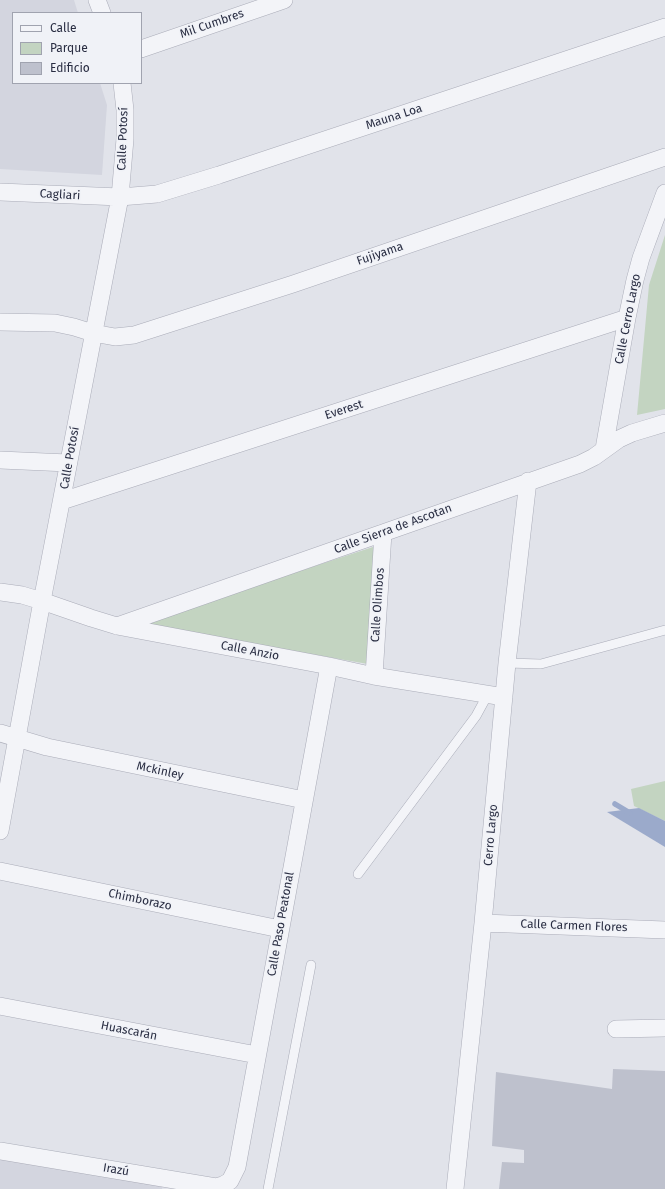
<!DOCTYPE html>
<meta charset="utf-8">
<style>
body{margin:0}
#map{position:relative;width:665px;height:1189px;overflow:hidden;background:#e1e3ea;font-family:"Fira Sans",sans-serif}
canvas{display:block}
.legend{position:absolute;left:12px;top:12px;width:130px;height:72px;box-sizing:border-box;background:#f0f2f7;border:1px solid #a0a3af;margin:0;padding:5px 7px;list-style:none;font-size:12px;color:#292d42}
.legend li{display:flex;align-items:center;gap:8px;height:20px}
.legend b{width:20px;border:1px solid #a0a3af}
</style>
<div id="map">
<canvas width="665" height="1189"></canvas>
<ul class="legend">
<li><b style="height:5px;background:#f3f4f8"></b>Calle</li>
<li><b style="height:11px;background:#c3d4c1"></b>Parque</li>
<li><b style="height:11px;background:#bec1cd"></b>Edificio</li>
</ul>
</div>
<script>
const g = document.querySelector('canvas').getContext('2d');
g.lineJoin = 'round';
function paint(path, color) { g.fillStyle = color; g.fill(path, 'evenodd'); }
const shape = rows => new Path2D(rows.map(r => 'M' + r).join(''));
function strokePath(path, color, width, dash) { g.strokeStyle = color; g.lineWidth = width; g.lineCap = dash ? 'butt' : 'round'; g.setLineDash(dash || []); g.stroke(path); }
function drawText(font, color, halo, rows, align = 'center') {
  g.font = font + ' "Fira Sans",sans-serif'; g.lineWidth = 3; g.setLineDash([]); g.textBaseline = 'middle'; g.strokeStyle = halo; g.fillStyle = color; for (const [text, x, y, turn = 0] of rows) {
    g.save(); g.translate(x, y); g.rotate((+turn || 0) * Math.PI / 180); g.textAlign = isNaN(turn) ? turn : align; if (halo) g.strokeText(text, 0, 0); g.fillText(text, 0, 0); g.restore();
  }
}
paint(shape([
 [0,0,74,0,78,13,13,13,13,83,100,83,107,105,102,175,0,169],
 [0,1153,163,1184,162,1189,0,1189]
]), '#d3d5df');
paint(shape([
 [665,235,665,409,637,415,649,285],
 [379,545,368,664,138,624],
 [665,781,665,821,634,806,631,789]
]), '#c3d4c1');
paint(shape([
 [639,808,665,821,665,847,607,812]
]), '#9baacb');
strokePath(shape([
 [615,804,630,813]
]), '#9baacb', 5.5);
paint(shape([
 [613,1069,665,1071,665,1189,499,1189,502,1162,524,1163,524,1150,492,1146,496,1072,612,1089]
]), '#bec1cd');
const lane = shape([
 [507,663,541,664,665,630],
 [358,874,476,716,488,694],
 [268,1189,311,965]
]);
const street = shape([
 [97,0,102,13],
 [141,49,284,0],
 [0,192,120,197,157,194,219,175,665,27],
 [0,322,55,323,74,327,93,333,115,337,134,335,293,284,665,157],
 [604,449,627,318,635,280,641,258,665,193],
 [0,460,68,463],
 [62,501,627,318],
 [0,592,22,595,42,601,91,618,117,626,329,666,374,676,504,697],
 [117,626,580,464,594,457,619,439,632,433,665,423],
 [374,676,383,533],
 [0,733,47,747,304,800],
 [0,831,42,601,120,197,125,139,125,110,122,83],
 [0,871,280,929],
 [483,923,665,930],
 [0,1006,257,1055],
 [616,1029,665,1028],
 [0,1151,216,1187,223,1185,230,1181,237,1167,329,666],
 [455,1189,483,923,507,663,528,481]
]);
strokePath(lane, '#aaacb8', 10);
strokePath(street, '#aaacb8', 18);
strokePath(lane, '#f3f4f8', 9);
strokePath(street, '#f3f4f8', 17);
drawText('12px', '#292d42', '#f0f2f7', [
 ["Mil Cumbres",212,24,-19],
 ["Mauna Loa",394,117,-18],
 ["Calle Potosí",123,139,-88],
 ["Cagliari",60,195,3],
 ["Fujiyama",380,254,-19],
 ["Calle Cerro Largo",628,319,-79],
 ["Everest",344,410,-18],
 ["Calle Potosí",70,458,-80],
 ["Calle Sierra de Ascotan",393,529,-20],
 ["Calle Olimbos",378,605,-86],
 ["Calle Anzio",250,651,11],
 ["Mckinley",160,771,12],
 ["Cerro Largo",491,835,-85],
 ["Chimborazo",140,900,12],
 ["Calle Paso Peatonal",281,924,-80],
 ["Calle Carmen Flores",574,926,2],
 ["Huascarán",129,1031,11],
 ["Irazú",116,1170,9]
]);
</script>
